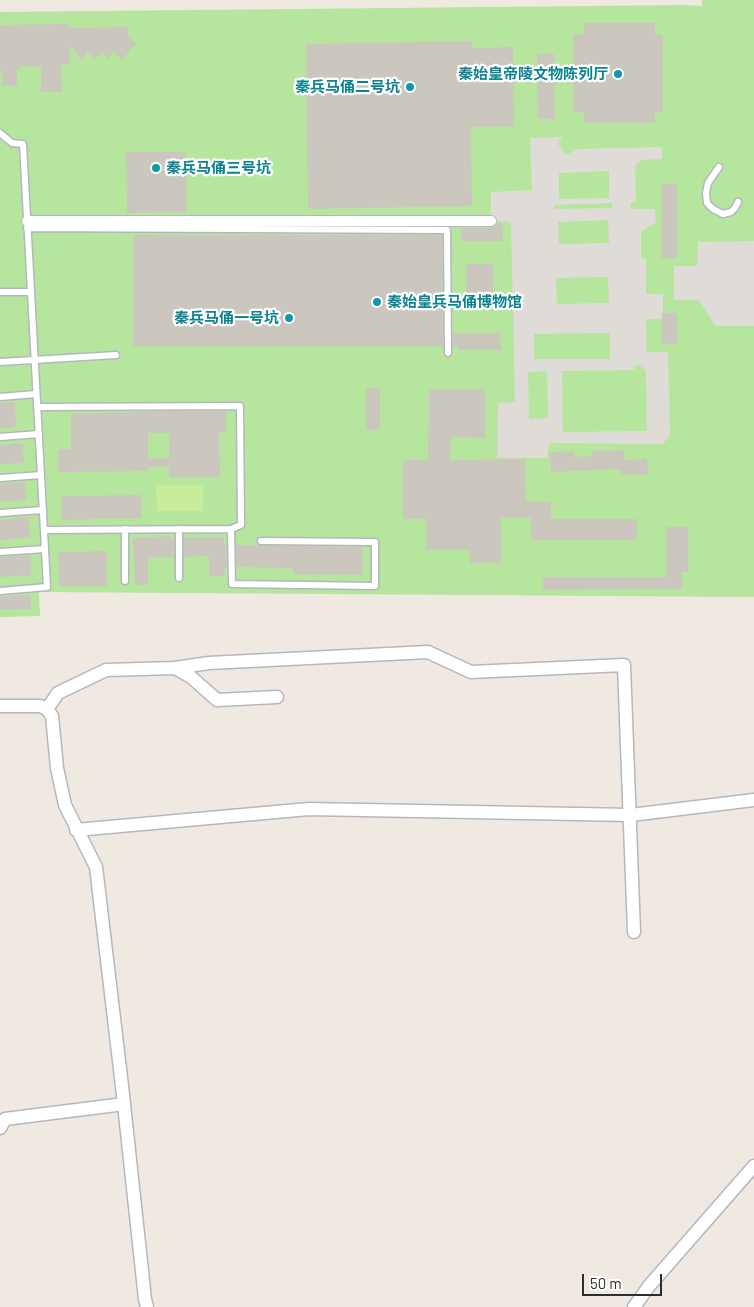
<!DOCTYPE html>
<meta charset="utf-8">
<style>
body{margin:0}
#map{position:relative;width:754px;height:1307px;overflow:hidden;background:#efe9e1;font-family:Barlow,sans-serif}
canvas{display:block}
.scale{position:absolute;left:582px;top:1274px;width:80px;height:22px;box-sizing:border-box;border:2px solid #2e2e2e;border-top:0;padding-left:6px;font-size:15px;line-height:18px;white-space:nowrap;color:#2e2e2e;-webkit-text-stroke:4px #fff;paint-order:stroke}
</style>
<div id="map">
<canvas width="754" height="1307"></canvas>
<div class="scale">50 m</div>
</div>
<script>
const g = document.querySelector('canvas').getContext('2d');
g.lineJoin = 'round';
function paint(path, color) { g.fillStyle = color; g.fill(path, 'evenodd'); }
const shape = rows => new Path2D(rows.map(r => 'M' + r).join(''));
function strokePath(path, color, width, dash) { g.strokeStyle = color; g.lineWidth = width; g.lineCap = dash ? 'butt' : 'round'; g.setLineDash(dash || []); g.stroke(path); }
function drawText(font, color, halo, rows, align = 'center') {
  g.font = font + ' Barlow,"Noto Sans SC",sans-serif'; g.lineWidth = 4.5; g.setLineDash([]); g.textBaseline = 'middle'; g.strokeStyle = halo; g.fillStyle = color; for (const [text, x, y, turn = 0] of rows) {
    g.save(); g.translate(x, y); g.rotate((+turn || 0) * Math.PI / 180); g.textAlign = isNaN(turn) ? turn : align; if (halo) g.strokeText(text, 0, 0); g.fillText(text, 0, 0); g.restore();
  }
}
paint(shape([
 [702,0,754,0,754,597,39,592,40,616,0,617,0,12,684,5,702,6]
]), '#b6e59e');
paint(shape([
 [156,485,203,485,203,511,157,511]
]), '#c9ec9a');
paint(shape([
 [562,137,558,144,566,155,578,149,662,147,662,159,642,160,637,163,635,168,636,202,630,203,631,209,655,209,656,222,641,232,641,258,646,259,646,294,663,294,663,319,646,319,647,352,668,352,670,435,663,444,549,443,547,458,497,458,498,403,515,402,511,222,491,221,491,192,532,190,530,138],
 [609,171,609,198,559,199,559,173],
 [612,203,612,208,554,209,555,205],
 [608,220,609,243,559,244,558,222],
 [608,277,609,303,557,304,556,278],
 [610,333,610,359,534,359,534,334],
 [638,364,646,371,647,431,563,432,562,371,633,370],
 [547,371,548,418,529,419,528,372],
 [754,241,754,326,716,326,698,300,674,300,674,266,697,266,698,242]
]), '#dfdcd8');
paint(shape([
 [584,23,655,23,655,35,663,35,663,112,655,112,655,123,584,123,584,112,573,112,573,34,584,34],
 [69,24,68,28,128,27,128,36,136,43,122,60,114,51,108,59,102,52,95,59,88,51,82,60,70,45,70,65,61,64,62,92,41,92,41,67,21,66,20,71,17,70,17,86,2,86,2,71,0,71,0,25],
 [472,41,472,48,513,47,514,126,471,127,472,206,308,209,306,44],
 [537,54,554,54,555,119,538,119],
 [126,152,186,152,187,212,127,213],
 [662,184,677,184,677,258,661,258],
 [498,222,502,222,503,241,461,241,461,228,491,228,495,227],
 [133,235,442,235,443,346,133,346],
 [466,264,493,264,493,307,466,307],
 [662,313,677,313,678,343,662,344],
 [453,333,500,333,501,350,458,350,457,346,453,346],
 [366,388,380,388,380,430,366,430],
 [429,389,485,389,485,438,451,437,450,460,525,459,526,501,551,502,551,519,637,519,637,540,531,540,531,518,501,518,501,563,470,563,470,550,426,550,426,519,403,519,403,460,428,460],
 [15,402,16,427,0,428,0,403],
 [167,411,226,411,226,432,219,432,220,477,169,477,169,467,147,467,148,471,58,472,58,449,71,449,71,414],
 [148,433,169,433,169,458,148,458],
 [23,443,24,463,0,464,0,445],
 [624,450,624,460,647,459,648,474,622,475,621,469,551,472,550,452,574,451,574,457,592,456,592,451],
 [25,482,26,500,0,502,0,484],
 [141,495,141,518,62,520,62,496],
 [29,517,30,537,0,540,0,520],
 [666,527,688,527,688,572,682,572,682,589,543,590,543,577,666,577],
 [171,536,171,538,174,538,174,557,148,558,148,585,135,585,133,538],
 [224,537,224,545,226,545,227,567,224,567,225,576,209,576,209,556,184,557,184,538],
 [236,545,363,547,363,575,293,574,293,568,237,567],
 [107,551,107,586,59,586,58,552],
 [30,555,31,575,0,577,0,557],
 [31,595,31,609,0,610,0,596]
]), '#cbc7bf');
const service = shape([
 [0,133,12,143,23,144,47,587,0,591],
 [719,167,708,183,706,193,707,203,713,209,723,214,731,212,735,208,738,202],
 [27,228,447,230,448,353],
 [0,292,31,292],
 [0,362,116,355],
 [0,397,36,394],
 [37,407,240,406,241,525,231,529,44,530],
 [0,437,39,434],
 [0,478,41,475],
 [0,513,43,510],
 [179,529,179,578],
 [231,529,232,584,375,586,375,542,261,541],
 [0,552,45,549],
 [125,581,125,529]
]);
const pedestrian = shape([
 [27,221,491,221]
]);
const minor = shape([
 [175,668,209,663,428,652,471,672,624,665,634,932],
 [0,706,40,706,47,709,52,716,57,768,65,805,96,867,122,1086,145,1299,147,1307],
 [47,709,58,693,106,670,175,668,191,677,217,700,277,697],
 [76,830,309,809,631,815,754,800],
 [0,1128,5,1119,124,1104],
 [634,1307,649,1286,754,1166]
]);
strokePath(service, '#b4b7c1', 9);
strokePath(pedestrian, '#b4b7c1', 12);
strokePath(minor, '#b4b7c1', 15);
strokePath(service, '#fff', 6);
strokePath(pedestrian, '#fff', 10);
strokePath(minor, '#fff', 12);
for (const [x, y, r, color] of [
 [618,74,5,"#0f9aa8"],
 [410,87,5,"#0f9aa8"],
 [156,168,5,"#0f9aa8"],
 [377,302,5,"#0f9aa8"],
 [289,318,5,"#0f9aa8"]
]) { const dot = new Path2D(); dot.arc(x, y, r, 0, 2 * Math.PI); g.fillStyle = color; g.fill(dot); strokePath(dot, '#fff', 2); }
drawText('bold 15px', '#0d838f', '#fff', [
 ["秦始皇帝陵文物陈列厅",608,74],
 ["秦兵马俑二号坑",400,87],
 ["秦兵马俑三号坑",166,168,"left"],
 ["秦始皇兵马俑博物馆",387,302,"left"],
 ["秦兵马俑一号坑",279,318]
], 'right');
</script>
